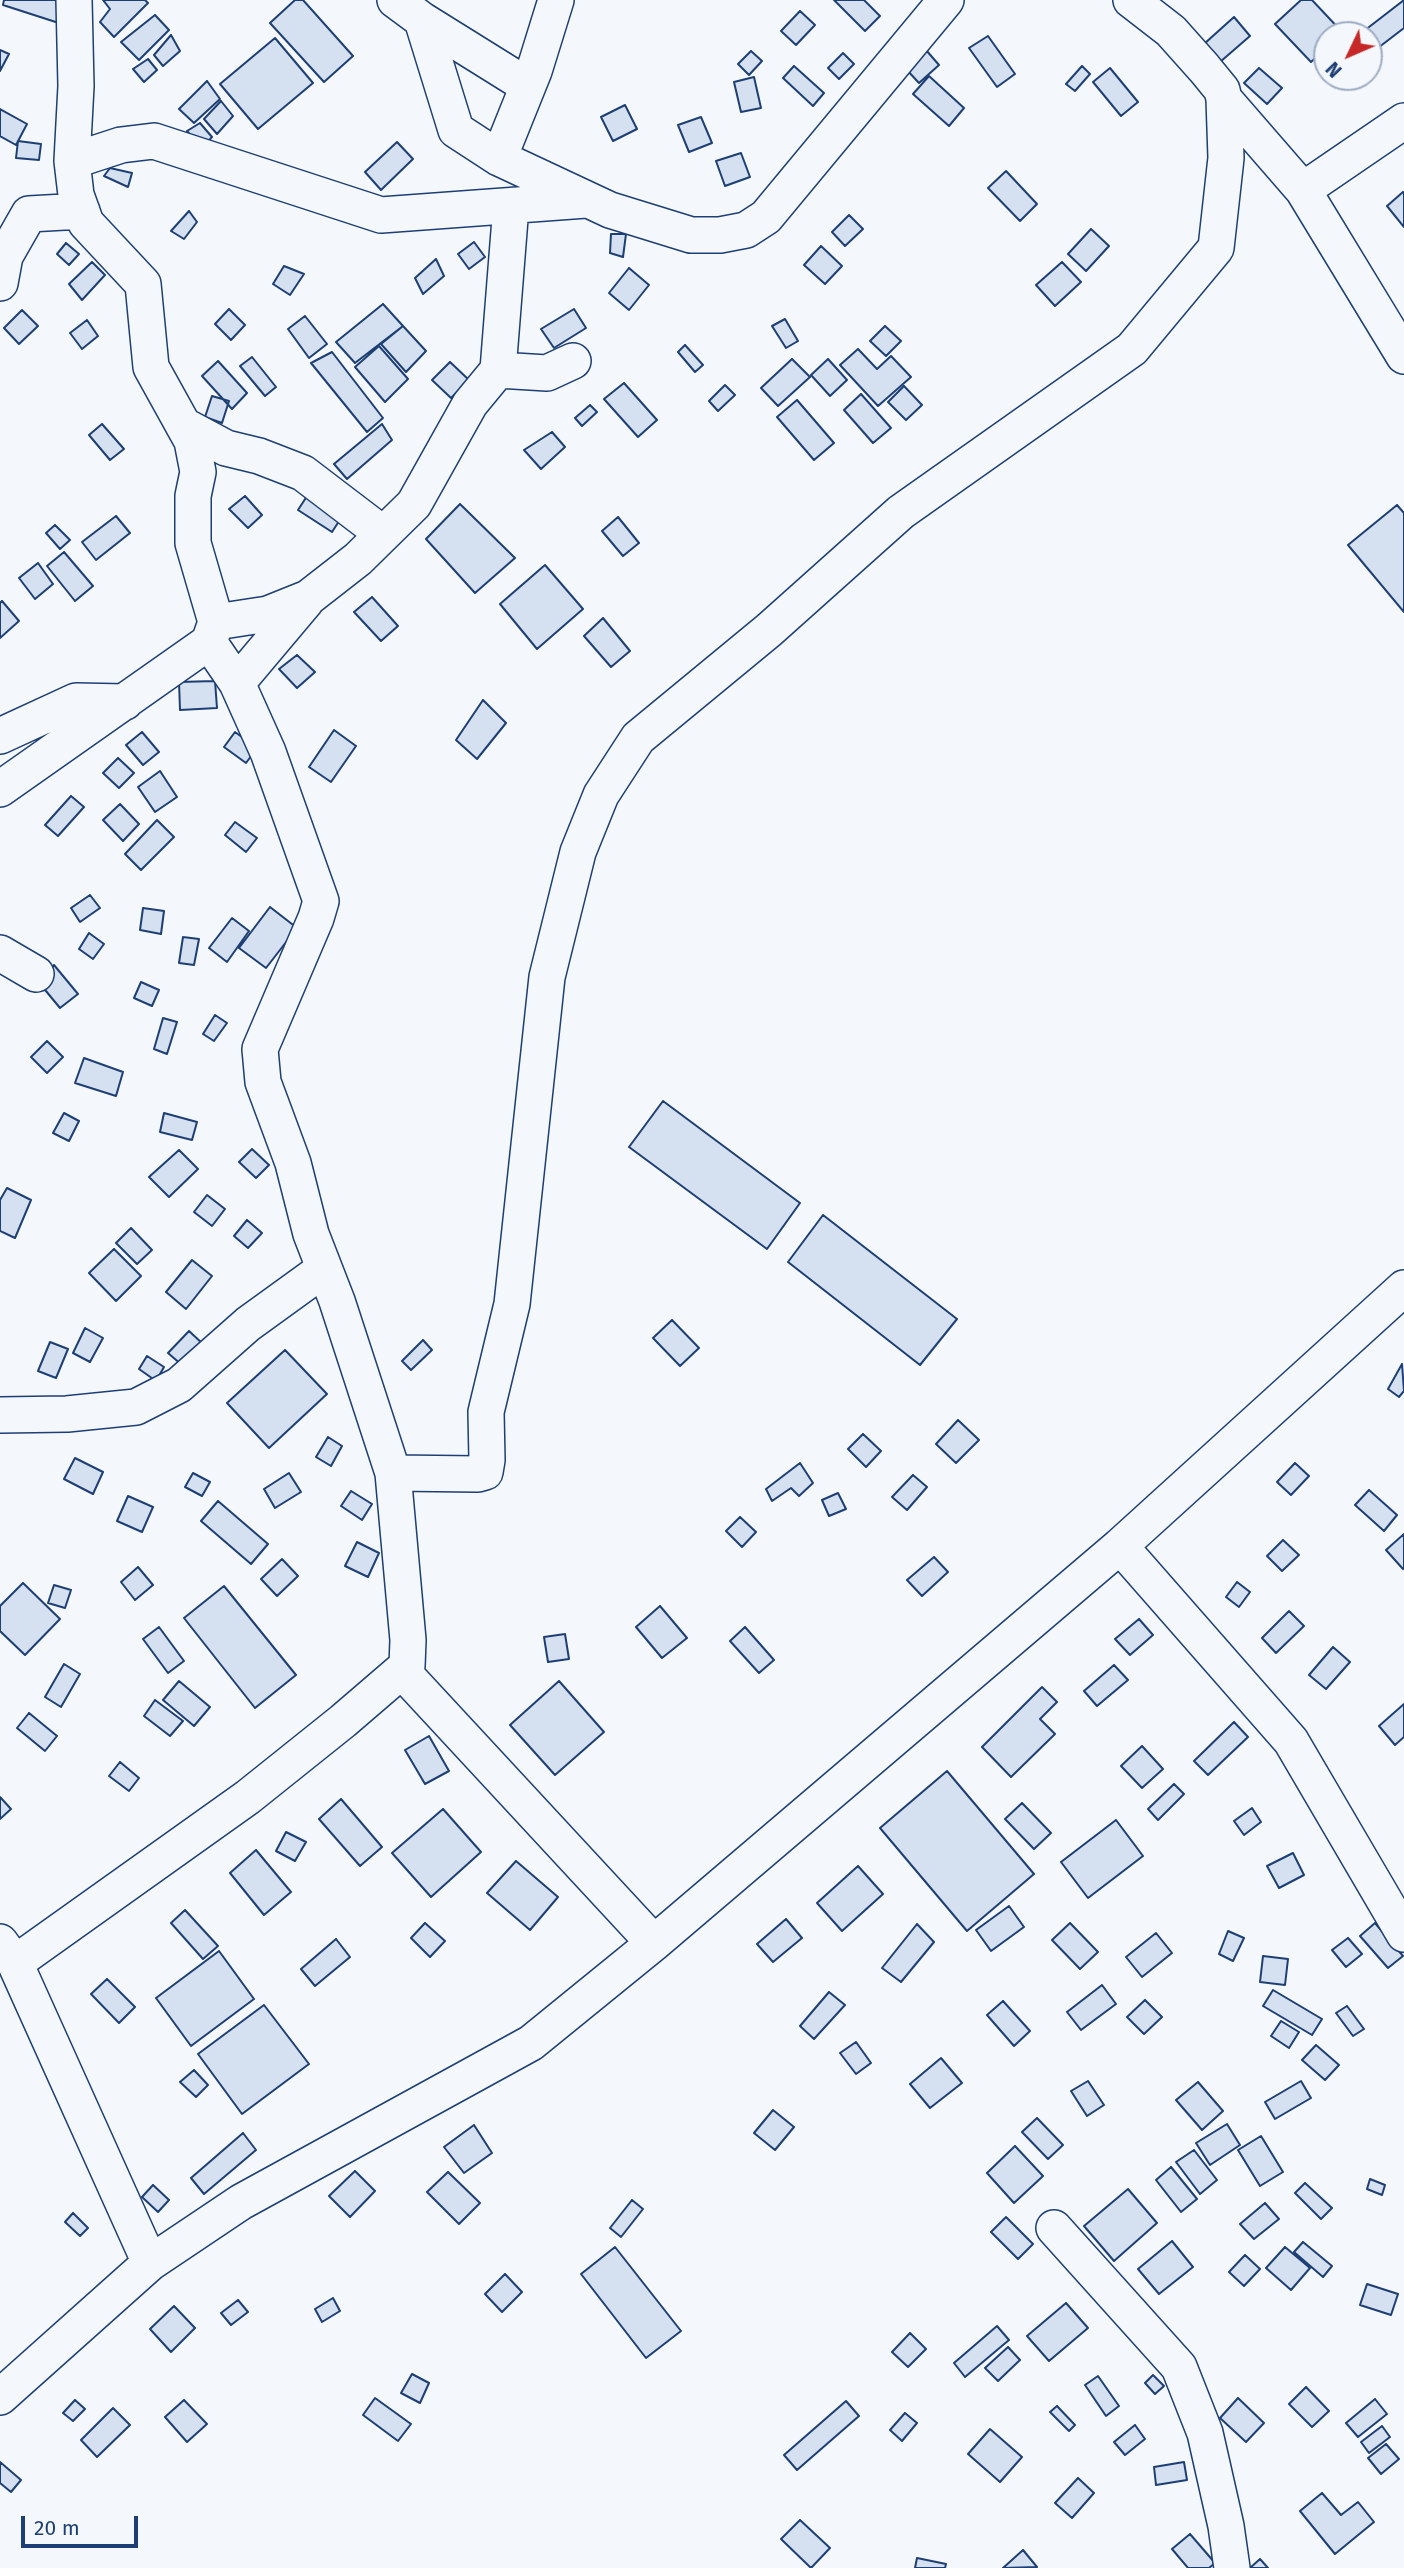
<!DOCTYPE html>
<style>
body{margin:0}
#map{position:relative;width:1404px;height:2568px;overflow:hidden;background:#f4f7fb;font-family:"Fira Sans",sans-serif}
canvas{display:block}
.north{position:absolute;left:1313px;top:21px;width:70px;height:70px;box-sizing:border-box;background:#f4f7fb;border:2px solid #9eadc5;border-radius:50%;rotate:226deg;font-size:19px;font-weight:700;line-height:28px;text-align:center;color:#1d3f73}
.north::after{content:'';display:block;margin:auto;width:24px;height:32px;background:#c62828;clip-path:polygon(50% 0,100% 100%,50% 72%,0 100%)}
.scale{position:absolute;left:21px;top:2516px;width:117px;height:32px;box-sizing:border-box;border:4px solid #1d3f73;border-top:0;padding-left:9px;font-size:21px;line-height:24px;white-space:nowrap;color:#1d3f73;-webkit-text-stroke:5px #f4f7fb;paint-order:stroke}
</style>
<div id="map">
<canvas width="1404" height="2568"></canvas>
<div class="north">N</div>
<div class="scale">20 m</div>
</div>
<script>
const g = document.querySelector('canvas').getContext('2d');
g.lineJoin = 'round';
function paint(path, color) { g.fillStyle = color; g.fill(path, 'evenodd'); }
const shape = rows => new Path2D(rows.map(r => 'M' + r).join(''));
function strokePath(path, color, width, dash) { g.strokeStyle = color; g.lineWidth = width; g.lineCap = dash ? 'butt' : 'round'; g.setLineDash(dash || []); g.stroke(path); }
const building = shape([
 [4,0,73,0,65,25,3,5,4,0],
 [103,0,145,0,148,3,114,37,100,22,110,9,103,0],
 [295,0,303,0,353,56,324,82,270,23,295,0],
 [834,0,864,0,880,16,865,31,834,0],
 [1301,0,1312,0,1343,33,1327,35,1327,47,1311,62,1275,24,1301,0],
 [1404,0,1404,28,1374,51,1369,45,1369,35,1360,34,1404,0],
 [800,11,815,25,796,45,781,31,800,11],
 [155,15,169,30,139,60,121,42,155,15],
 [1234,17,1250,36,1220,62,1204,44,1234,17],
 [171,35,180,51,163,66,154,55,171,35],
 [988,36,1015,74,997,87,969,48,988,36],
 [275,38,313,83,258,129,220,84,275,38],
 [0,50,9,54,0,71,0,50],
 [926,50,939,65,919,83,906,69,926,50],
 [751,51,762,61,749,75,738,64,751,51],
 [843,53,854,64,839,79,828,68,843,53],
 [148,59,157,70,144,82,133,69,148,59],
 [794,66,824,93,813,106,783,78,794,66],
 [1082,66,1090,74,1075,91,1066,84,1082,66],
 [1110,68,1138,102,1121,116,1093,82,1110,68],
 [1259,68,1282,88,1267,104,1244,83,1259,68],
 [929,76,964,108,949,126,913,94,929,76],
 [754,77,761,108,741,112,734,82,754,77],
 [207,81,220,99,194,123,179,109,207,81],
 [221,101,233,116,217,134,204,119,221,101],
 [625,105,637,129,613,141,601,117,625,105],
 [0,109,27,124,16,145,0,136,0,109],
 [701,117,712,143,689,152,678,125,701,117],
 [200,123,212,137,202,148,187,131,200,123],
 [18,141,41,144,39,160,16,158,18,141],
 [397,142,413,159,381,190,365,172,397,142],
 [741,153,750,177,725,186,716,161,741,153],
 [110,168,132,173,128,187,104,176,110,168],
 [1006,171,1037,204,1020,221,988,188,1006,171],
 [1403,192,1404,193,1404,227,1387,206,1403,192],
 [189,211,197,222,184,239,171,231,189,211],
 [849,215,863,229,845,246,832,232,849,215],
 [1091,229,1109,246,1086,271,1068,254,1091,229],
 [611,234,626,234,623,257,610,253,611,234],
 [474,242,485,257,469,269,458,254,474,242],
 [66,243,79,254,69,265,57,254,66,243],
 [821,246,842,266,825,284,804,265,821,246],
 [436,259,444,276,423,294,415,278,436,259],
 [92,262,105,275,82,300,69,284,92,262],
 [1062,262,1081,282,1055,306,1036,285,1062,262],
 [284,266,304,274,290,295,273,284,284,266],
 [629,268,649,285,629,310,609,293,629,268],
 [383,304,403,326,355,363,336,342,383,304],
 [229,309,245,325,231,340,215,324,229,309],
 [574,309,586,328,554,348,541,329,574,309],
 [22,310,38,326,19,344,4,328,22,310],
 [305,316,327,344,309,358,288,329,305,316],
 [785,319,798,341,786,348,772,326,785,319],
 [87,320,98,336,82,349,70,333,87,320],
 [403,326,426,351,406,372,381,344,403,326],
 [885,326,901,341,886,356,870,341,885,326],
 [685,345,703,365,695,372,678,352,685,345],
 [379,346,408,379,385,402,355,367,379,346],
 [858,349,877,369,891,356,911,377,878,406,840,365,858,349],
 [332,352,383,418,367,432,311,363,332,352],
 [252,357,276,387,265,396,240,366,252,357],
 [792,359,810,377,778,406,761,388,792,359],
 [828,359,847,380,830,396,811,375,828,359],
 [218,361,247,393,232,409,202,376,218,361],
 [450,362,469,380,451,398,432,380,450,362],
 [624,383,657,420,638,437,604,399,624,383],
 [725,385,735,395,718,411,709,401,725,385],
 [904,386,922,405,906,420,888,402,904,386],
 [861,394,891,428,873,443,844,410,861,394],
 [212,396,229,401,222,423,205,417,212,396],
 [797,400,834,443,814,460,777,417,797,400],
 [590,405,597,412,582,426,575,418,590,405],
 [102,424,124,449,110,460,89,435,102,424],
 [382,424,392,440,347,479,334,464,382,424],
 [552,432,565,447,541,469,524,450,552,432],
 [309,493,343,515,332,532,298,510,309,493],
 [245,496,262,515,248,528,229,509,245,496],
 [460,504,515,558,475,593,426,539,460,504],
 [1397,505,1404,513,1404,612,1348,545,1397,505],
 [116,516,130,533,96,560,82,542,116,516],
 [618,517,639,543,623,556,602,531,618,517],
 [55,525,70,540,60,549,46,533,55,525],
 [64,552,93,586,75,601,47,566,64,552],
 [38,563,53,584,35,599,19,578,38,563],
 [545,565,583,609,537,649,500,604,545,565],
 [372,597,398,626,381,641,354,612,372,597],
 [2,601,19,621,0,638,0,603,2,601],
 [603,618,630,651,611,667,584,636,603,618],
 [297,655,315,672,297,688,279,669,297,655],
 [215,681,217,708,180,710,179,682,215,681],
 [483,700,506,723,477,759,456,740,483,700],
 [334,730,356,746,331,782,309,767,334,730],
 [142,732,159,752,143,765,126,745,142,732],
 [235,732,257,748,246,763,224,747,235,732],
 [118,758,134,773,119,788,103,773,118,758],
 [160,771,177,797,155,812,138,787,160,771],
 [71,796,84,807,58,836,45,825,71,796],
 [120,804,139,824,123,841,103,820,120,804],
 [157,820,174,837,141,870,125,854,157,820],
 [235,822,257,838,246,852,225,835,235,822],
 [90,895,100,908,80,922,71,908,90,895],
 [270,907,297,928,266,968,239,948,270,907],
 [143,908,164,911,161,934,140,930,143,908],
 [232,918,249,931,227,962,209,948,232,918],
 [89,933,104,944,93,959,79,949,89,933],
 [183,937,199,939,194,965,179,963,183,937],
 [54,965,78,994,60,1008,36,979,54,965],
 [141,982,159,990,152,1006,134,998,141,982],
 [215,1015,227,1023,214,1041,203,1034,215,1015],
 [163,1018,177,1022,167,1054,154,1049,163,1018],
 [47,1041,63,1057,47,1073,31,1057,47,1041],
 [84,1058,123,1072,116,1096,75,1083,84,1058],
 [663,1101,800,1203,767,1249,629,1147,663,1101],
 [64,1113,79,1121,69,1141,53,1133,64,1113],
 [164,1113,197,1122,192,1140,160,1132,164,1113],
 [252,1149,269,1165,256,1178,239,1162,252,1149],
 [179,1150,198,1169,169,1197,149,1177,179,1150],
 [7,1188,31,1200,15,1238,0,1231,0,1200,7,1188],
 [207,1195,225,1209,212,1226,194,1212,207,1195],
 [823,1215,957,1319,920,1365,788,1262,823,1215],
 [247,1220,262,1233,248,1248,234,1236,247,1220],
 [131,1228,152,1250,137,1264,116,1243,131,1228],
 [114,1249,141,1276,116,1301,89,1273,114,1249],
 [192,1260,212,1276,186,1309,166,1292,192,1260],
 [672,1320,699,1348,680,1366,653,1338,672,1320],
 [85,1328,103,1338,90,1362,73,1353,85,1328],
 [189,1331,204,1345,183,1366,168,1353,189,1331],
 [423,1340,432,1350,411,1370,402,1361,423,1340],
 [50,1342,68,1349,56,1378,38,1371,50,1342],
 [285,1350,327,1394,269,1448,227,1403,285,1350],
 [147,1356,164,1367,156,1381,139,1369,147,1356],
 [1402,1364,1404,1391,1399,1397,1388,1389,1402,1364],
 [958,1420,979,1440,956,1463,936,1444,958,1420],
 [863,1434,881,1451,866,1467,848,1449,863,1434],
 [328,1437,342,1446,331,1466,316,1457,328,1437],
 [75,1458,103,1472,93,1494,64,1479,75,1458],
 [800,1463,813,1483,799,1496,791,1488,772,1501,766,1489,800,1463],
 [1295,1463,1309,1476,1291,1495,1277,1482,1295,1463],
 [193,1473,210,1482,202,1496,185,1487,193,1473],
 [289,1473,301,1492,275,1508,264,1489,289,1473],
 [913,1475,927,1487,907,1510,892,1497,913,1475],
 [1369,1490,1397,1515,1384,1531,1355,1505,1369,1490],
 [351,1491,372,1504,362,1520,341,1506,351,1491],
 [838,1493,846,1509,829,1516,822,1500,838,1493],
 [128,1496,153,1507,142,1532,117,1521,128,1496],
 [218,1501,268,1544,251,1564,201,1521,218,1501],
 [740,1517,756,1532,742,1547,726,1531,740,1517],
 [1404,1534,1404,1568,1403,1569,1386,1550,1404,1534],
 [1283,1540,1299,1555,1282,1571,1267,1556,1283,1540],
 [357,1542,379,1553,368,1577,345,1566,357,1542],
 [934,1557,948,1572,922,1596,907,1580,934,1557],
 [282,1559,298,1576,277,1596,261,1579,282,1559],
 [138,1567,153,1585,135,1600,121,1582,138,1567],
 [1237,1582,1250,1592,1239,1607,1226,1597,1237,1582],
 [23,1583,60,1619,25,1655,0,1631,0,1606,23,1583],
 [54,1585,71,1590,65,1608,48,1603,54,1585],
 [224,1586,296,1675,255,1708,184,1618,224,1586],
 [660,1606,687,1638,662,1658,636,1627,660,1606],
 [1289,1611,1304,1626,1276,1653,1262,1638,1289,1611],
 [1139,1619,1153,1635,1130,1655,1115,1639,1139,1619],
 [159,1627,184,1661,168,1673,143,1639,159,1627],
 [745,1627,774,1660,759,1673,730,1641,745,1627],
 [565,1634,569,1659,548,1662,544,1637,565,1634],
 [1333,1647,1350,1662,1326,1689,1309,1675,1333,1647],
 [64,1664,80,1674,61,1707,45,1697,64,1664],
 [1114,1665,1128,1680,1097,1706,1084,1691,1114,1665],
 [179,1681,210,1707,194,1726,163,1700,179,1681],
 [559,1681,604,1732,555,1775,510,1725,559,1681],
 [1042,1687,1057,1702,1040,1719,1055,1734,1011,1777,982,1747,1042,1687],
 [155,1700,183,1721,170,1736,144,1716,155,1700],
 [1404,1704,1404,1737,1395,1745,1379,1726,1404,1704],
 [29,1713,57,1736,45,1751,17,1728,29,1713],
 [1234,1722,1248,1737,1208,1775,1194,1761,1234,1722],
 [429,1736,449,1771,425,1784,405,1750,429,1736],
 [1142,1746,1163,1769,1142,1788,1121,1766,1142,1746],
 [120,1762,139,1778,129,1791,109,1776,120,1762],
 [947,1771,1034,1874,967,1931,880,1828,947,1771],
 [1174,1784,1184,1794,1158,1820,1148,1809,1174,1784],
 [0,1797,11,1809,0,1819,0,1797],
 [341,1799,382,1847,360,1866,319,1819,341,1799],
 [1022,1803,1051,1833,1034,1849,1005,1819,1022,1803],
 [1252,1808,1261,1822,1244,1835,1234,1821,1252,1808],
 [443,1809,481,1852,431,1897,392,1853,443,1809],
 [1116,1820,1143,1856,1088,1898,1061,1862,1116,1820],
 [286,1832,306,1842,295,1861,276,1851,286,1832],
 [256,1850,291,1892,264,1915,230,1873,256,1850],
 [1293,1853,1304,1875,1279,1888,1267,1866,1293,1853],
 [516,1861,558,1897,530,1930,487,1893,516,1861],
 [858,1866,883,1894,842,1931,817,1903,858,1866],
 [1009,1906,1024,1927,991,1951,976,1930,1009,1906],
 [185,1910,218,1946,203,1959,171,1923,185,1910],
 [786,1919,802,1938,773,1962,757,1944,786,1919],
 [425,1923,445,1941,430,1957,411,1938,425,1923],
 [1070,1923,1098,1952,1080,1969,1052,1940,1070,1923],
 [1375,1923,1403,1956,1388,1968,1360,1936,1375,1923],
 [917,1924,934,1942,901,1982,882,1968,917,1924],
 [1228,1931,1244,1938,1233,1961,1219,1954,1228,1931],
 [1156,1933,1172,1953,1142,1977,1126,1957,1156,1933],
 [1348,1938,1362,1954,1346,1967,1332,1950,1348,1938],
 [336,1939,350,1957,315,1986,301,1969,336,1939],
 [219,1951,254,1999,191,2046,156,1998,219,1951],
 [1263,1956,1288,1959,1285,1985,1260,1982,1263,1956],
 [107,1979,135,2007,119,2023,91,1994,107,1979],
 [1102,1985,1116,2004,1081,2030,1067,2012,1102,1985],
 [1273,1990,1322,2019,1312,2035,1263,2006,1273,1990],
 [829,1992,845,2005,814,2039,800,2026,829,1992],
 [1145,2000,1162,2017,1144,2034,1127,2017,1145,2000],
 [1003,2001,1030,2031,1014,2046,987,2015,1003,2001],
 [264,2005,309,2064,242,2114,198,2054,264,2005],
 [1347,2006,1364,2029,1353,2036,1336,2013,1347,2006],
 [1281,2021,1299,2032,1289,2048,1271,2036,1281,2021],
 [856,2042,871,2063,856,2074,840,2053,856,2042],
 [1316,2045,1339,2065,1325,2080,1302,2060,1316,2045],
 [941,2058,962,2083,930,2108,910,2084,941,2058],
 [194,2070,208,2085,196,2097,180,2082,194,2070],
 [1088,2081,1104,2105,1087,2116,1071,2091,1088,2081],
 [1301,2081,1311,2098,1275,2119,1265,2102,1301,2081],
 [1198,2082,1223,2111,1202,2130,1176,2100,1198,2082],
 [773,2110,794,2127,775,2150,754,2133,773,2110],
 [1037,2118,1063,2145,1048,2159,1022,2132,1037,2118],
 [1227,2124,1240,2145,1210,2165,1196,2143,1227,2124],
 [474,2125,492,2153,464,2173,444,2147,474,2125],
 [243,2133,256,2150,204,2194,191,2178,243,2133],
 [1261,2136,1283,2172,1260,2186,1238,2150,1261,2136],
 [1015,2146,1043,2176,1014,2203,987,2173,1015,2146],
 [1194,2150,1217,2180,1200,2194,1176,2162,1194,2150],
 [1171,2167,1197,2199,1181,2212,1156,2180,1171,2167],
 [355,2171,375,2191,350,2217,329,2196,355,2171],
 [448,2172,480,2203,459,2224,427,2192,448,2172],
 [1370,2179,1385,2185,1382,2195,1367,2189,1370,2179],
 [1305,2183,1332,2208,1321,2219,1295,2193,1305,2183],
 [153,2185,169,2200,158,2212,142,2197,153,2185],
 [1128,2189,1157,2223,1114,2261,1084,2226,1128,2189],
 [632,2200,643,2209,621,2237,610,2228,632,2200],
 [1265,2203,1279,2219,1254,2239,1240,2224,1265,2203],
 [73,2213,88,2228,80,2236,65,2222,73,2213],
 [1006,2217,1033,2244,1018,2259,991,2232,1006,2217],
 [1172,2241,1193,2267,1159,2294,1138,2269,1172,2241],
 [1303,2242,1332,2266,1323,2277,1294,2252,1303,2242],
 [615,2247,681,2331,646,2358,581,2274,615,2247],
 [1285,2247,1310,2268,1291,2290,1266,2268,1285,2247],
 [1245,2255,1260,2269,1244,2286,1229,2272,1245,2255],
 [505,2274,522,2292,502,2312,485,2294,505,2274],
 [1367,2284,1398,2294,1391,2315,1360,2305,1367,2284],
 [333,2298,340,2311,322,2322,315,2309,333,2298],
 [238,2300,248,2312,231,2325,221,2313,238,2300],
 [1066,2303,1088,2328,1049,2361,1027,2336,1066,2303],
 [174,2306,195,2328,171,2352,150,2329,174,2306],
 [997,2326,1009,2340,965,2377,954,2363,997,2326],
 [910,2333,926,2349,908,2367,892,2352,910,2333],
 [1008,2347,1020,2360,998,2381,985,2368,1008,2347],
 [412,2374,429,2383,420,2403,401,2393,412,2374],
 [1153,2375,1164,2386,1155,2394,1145,2383,1153,2375],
 [1098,2376,1119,2406,1106,2416,1085,2385,1098,2376],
 [1306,2387,1329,2411,1312,2427,1289,2404,1306,2387],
 [375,2398,411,2424,398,2441,363,2415,375,2398],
 [1238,2398,1264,2423,1246,2442,1220,2418,1238,2398],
 [1375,2399,1387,2414,1358,2437,1346,2423,1375,2399],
 [75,2400,85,2409,73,2421,63,2413,75,2400],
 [184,2400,207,2424,187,2442,165,2417,184,2400],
 [846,2401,859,2416,797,2470,784,2455,846,2401],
 [1057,2406,1075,2425,1069,2431,1050,2412,1057,2406],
 [113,2408,130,2425,97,2457,81,2440,113,2408],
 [905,2413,917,2423,902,2441,890,2430,905,2413],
 [1135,2425,1145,2439,1125,2455,1114,2442,1135,2425],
 [1382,2426,1390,2437,1369,2453,1361,2442,1382,2426],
 [990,2429,1022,2457,1000,2482,968,2454,990,2429],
 [1386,2444,1399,2459,1381,2474,1368,2458,1386,2444],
 [0,2462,21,2480,11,2492,0,2483,0,2462],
 [1184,2462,1187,2480,1156,2485,1154,2467,1184,2462],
 [1078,2478,1094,2493,1072,2518,1055,2503,1078,2478],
 [1322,2493,1341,2515,1358,2502,1374,2522,1335,2554,1300,2511,1322,2493],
 [800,2520,830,2548,811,2568,781,2539,800,2520],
 [1190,2534,1215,2563,1209,2568,1188,2568,1172,2549,1190,2534],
 [1023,2550,1037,2567,1003,2568,1023,2550],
 [917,2558,946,2564,945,2568,915,2568,917,2558],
 [1260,2559,1268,2568,1250,2568,1260,2559]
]);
paint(building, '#d5e0f0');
strokePath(building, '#1d3f73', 2);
const street = shape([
 [74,0,76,86,72,161,76,195,86,223,143,284,151,367,192,441,198,472,193,496,193,543,216,622],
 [395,0,422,20,456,130,499,158,610,210,691,235,720,235,746,230,766,217,946,0],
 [1131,0,1171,31,1204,68,1222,90,1224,99,1303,190,1404,356],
 [422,20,528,86],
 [499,158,534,71,556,0],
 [72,161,121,145,154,141,381,215,586,200],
 [1303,190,1404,121],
 [0,283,5,256,29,214,82,211],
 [498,370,511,206],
 [183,425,226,448,259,456,303,473,383,534],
 [237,683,306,601],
 [0,736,76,701,125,702],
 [0,789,209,642,216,622,268,614,308,598,358,559,414,504,470,404,498,370,547,373,573,361],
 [0,953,36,974],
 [0,1415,67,1414,136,1407,179,1385,248,1324,324,1269],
 [393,1473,478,1474,485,1472,487,1460,486,1412,512,1304,547,977,578,852,601,795,638,738,769,630,901,512,1132,349,1216,248,1226,158,1224,99],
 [1120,1546,1291,1741,1404,1934],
 [402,1671,654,1943],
 [0,1942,15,1963,150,2263],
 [15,1963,248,1797,343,1721,407,1666,408,1640,393,1473,337,1301,311,1234,293,1163,263,1082,260,1049,316,918,321,901,268,752,237,683,209,642],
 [1054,2228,1179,2367,1205,2433,1226,2526,1232,2568],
 [0,2397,150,2263,241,2202,531,2043,654,1943,1120,1546,1404,1288]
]);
strokePath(street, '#1d3f73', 38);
strokePath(street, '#f4f7fb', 35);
</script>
